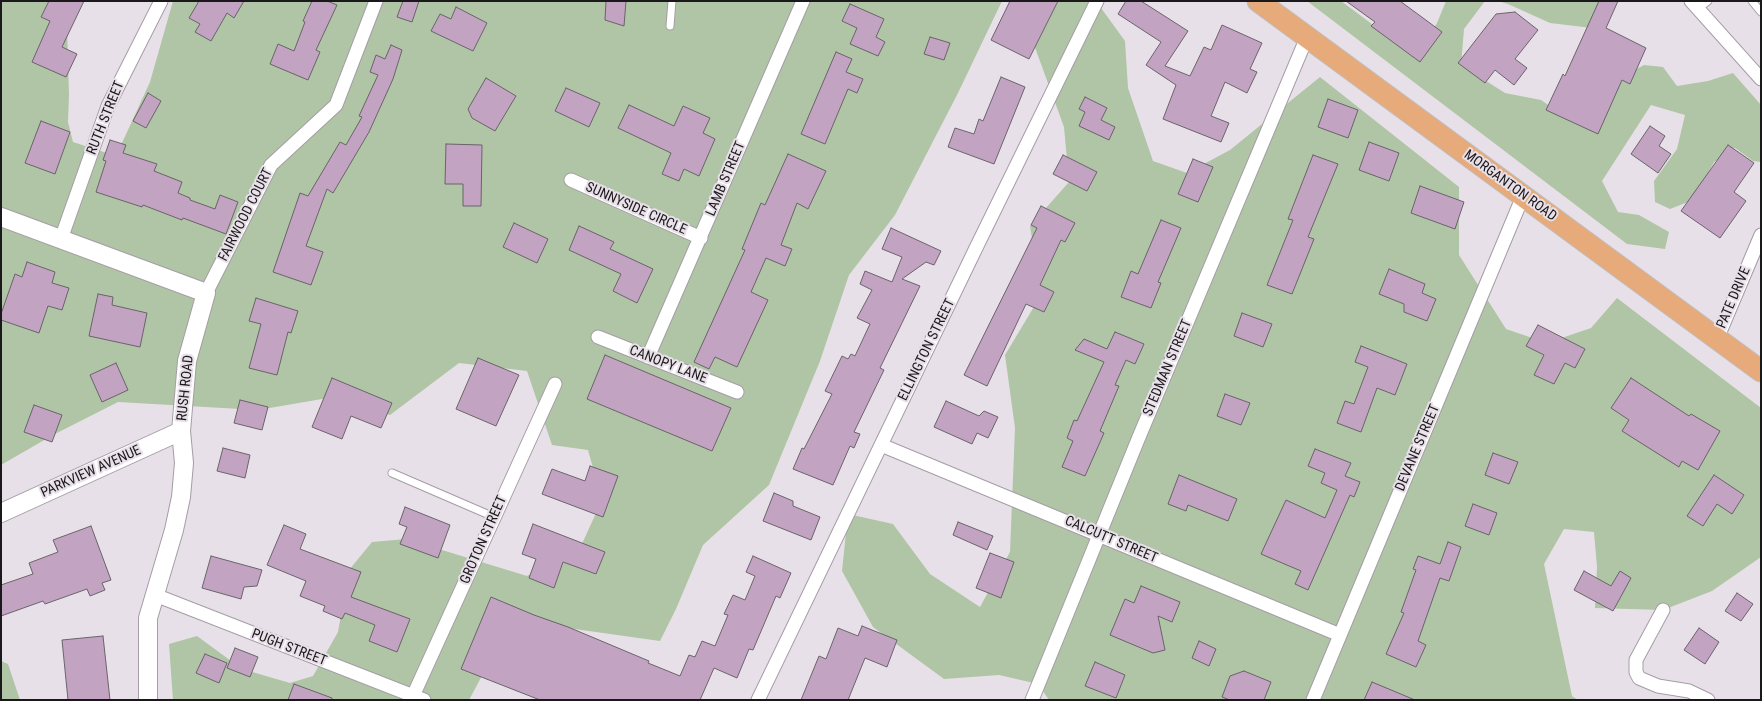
<!DOCTYPE html>
<style>
body{margin:0}
#map{position:relative;width:1762px;height:701px;overflow:hidden;background:#e8e0e8;font-family:"Roboto Condensed",sans-serif}
canvas{display:block}
.frame{position:absolute;inset:0;border:2px solid #1b181b;pointer-events:none}
</style>
<div id="map">
<canvas width="1762" height="701"></canvas>
<div class="frame"></div>
</div>
<script>
const g = document.querySelector('canvas').getContext('2d');
g.lineJoin = 'round';
function paint(path, color) { g.fillStyle = color; g.fill(path, 'evenodd'); }
const shape = rows => new Path2D(rows.map(r => 'M' + r).join(''));
function strokePath(path, color, width, dash) { g.strokeStyle = color; g.lineWidth = width; g.lineCap = dash ? 'butt' : 'round'; g.setLineDash(dash || []); g.stroke(path); }
function drawText(font, color, halo, rows, align = 'center') {
  g.font = font + ' "Roboto Condensed",sans-serif'; g.lineWidth = 4; g.setLineDash([]); g.textBaseline = 'middle'; g.strokeStyle = halo; g.fillStyle = color; for (const [text, x, y, turn = 0] of rows) {
    g.save(); g.translate(x, y); g.rotate((+turn || 0) * Math.PI / 180); g.textAlign = isNaN(turn) ? turn : align; if (halo) g.strokeText(text, 0, 0); g.fillText(text, 0, 0); g.restore();
  }
}
paint(shape([
 [1,1,63,1,67,28,69,95,68,122,73,142,116,156,150,82,173,1,1002,1,958,93,895,215,849,275,820,361,769,485,703,545,676,609,660,641,546,625,484,672,469,700,173,700,169,644,197,636,242,669,290,683,313,676,338,632,349,570,372,542,406,539,527,576,581,546,602,500,588,450,552,445,527,371,459,363,390,415,322,399,258,410,118,402,53,435,1,465],
 [1018,1,1096,1,1125,41,1128,88,1153,161,1187,173,1230,150,1320,77,1459,187,1459,255,1506,329,1547,343,1591,328,1617,298,1761,408,1761,557,1712,591,1663,610,1595,608,1597,567,1594,532,1564,529,1544,564,1572,696,1578,700,1049,700,1038,684,999,675,944,679,873,627,842,571,848,514,893,524,930,574,980,607,1010,552,1015,428,1005,355,1041,295,1030,226,1069,182,1064,127],
 [1307,1,1341,1,1396,42,1419,52,1437,23,1446,1,1485,1,1464,29,1461,65,1505,93,1541,100,1570,120,1618,79,1644,65,1663,67,1677,86,1708,81,1733,73,1761,105,1761,162,1753,161,1735,148,1714,162,1693,200,1670,209,1655,202,1654,181,1677,149,1685,115,1651,105,1602,181,1618,212,1639,215,1669,232,1665,249,1627,244],
 [1498,1,1611,1,1592,28,1550,23,1508,4],
 [1,661,8,664,20,700,1,700]
]), '#afc5a5');
const building = shape([
 [49,1,84,1,62,47,77,54,66,77,32,62,50,21,41,17,49,1],
 [199,1,244,1,234,18,227,13,211,41,195,32,200,24,189,18,199,1],
 [312,1,327,1,337,5,316,50,320,52,308,80,270,64,278,44,294,51,305,22,303,21,312,1],
 [403,1,419,1,412,22,397,17,403,1],
 [606,1,626,1,624,26,605,20,606,1],
 [1010,1,1058,1,1029,59,991,40,1010,1],
 [1126,1,1141,1,1188,31,1165,66,1190,76,1204,47,1211,50,1222,25,1262,43,1250,69,1257,72,1247,93,1225,82,1211,116,1229,123,1221,142,1163,119,1176,85,1146,65,1161,42,1118,14,1126,1],
 [1346,1,1400,1,1442,32,1420,62,1371,26,1375,22,1346,1],
 [1599,1,1618,1,1606,28,1646,48,1630,84,1622,80,1598,134,1546,110,1563,74,1565,76,1599,1],
 [850,4,884,19,876,37,885,42,878,56,850,44,857,28,842,21,850,4],
 [456,7,487,23,473,51,431,31,440,14,451,19,456,7],
 [1515,12,1538,30,1515,59,1527,68,1514,85,1495,70,1485,83,1458,63,1496,14,1515,12],
 [930,37,950,43,944,60,924,54,930,37],
 [391,45,402,50,393,79,369,132,333,193,327,189,306,246,323,252,311,285,273,272,300,193,308,196,340,142,346,145,362,117,359,116,378,75,370,72,376,55,385,59,391,45],
 [836,52,852,59,846,72,863,79,857,93,848,89,825,144,801,134,836,52],
 [1001,77,1025,87,994,164,948,147,955,128,974,134,979,119,983,121,1001,77],
 [486,78,516,96,495,131,472,118,468,109,486,78],
 [566,88,600,103,589,127,555,111,566,88],
 [148,93,161,101,146,128,133,121,148,93],
 [1085,97,1107,108,1101,120,1115,127,1109,140,1079,126,1085,112,1079,109,1085,97],
 [1328,99,1358,110,1348,138,1318,127,1328,99],
 [629,105,674,126,683,106,710,118,703,133,715,139,699,176,684,169,679,181,662,174,671,153,618,128,629,105],
 [41,121,70,132,55,174,25,163,41,121],
 [1650,126,1665,136,1659,146,1671,154,1658,173,1631,154,1650,126],
 [110,140,126,145,123,153,157,164,154,171,182,182,178,193,190,198,190,200,215,209,220,195,238,202,226,234,183,218,182,220,143,205,142,207,96,192,106,161,103,160,110,140],
 [1369,142,1399,153,1389,181,1359,170,1369,142],
 [446,144,482,145,481,206,463,206,463,184,445,184,446,144],
 [1728,145,1754,163,1734,192,1746,201,1720,238,1681,211,1728,145],
 [788,154,826,171,808,209,797,203,781,245,792,249,785,266,766,258,751,292,768,300,737,367,715,357,709,369,694,362,745,250,742,249,761,203,765,205,788,154],
 [1063,155,1097,172,1087,191,1053,174,1063,155],
 [1313,155,1338,164,1308,237,1314,239,1292,294,1267,285,1293,220,1288,219,1313,155],
 [1193,159,1213,167,1198,202,1178,194,1193,159],
 [1420,186,1464,202,1455,229,1411,213,1420,186],
 [1041,206,1075,223,1065,242,1061,240,1040,285,1054,292,1044,312,1026,304,987,386,964,375,1037,228,1031,225,1041,206],
 [1161,220,1181,228,1158,282,1161,283,1151,308,1121,297,1131,271,1138,274,1161,220],
 [514,223,548,239,537,263,503,247,514,223],
 [579,226,614,242,610,249,653,269,637,303,613,291,621,274,569,250,579,226],
 [891,228,941,251,934,265,926,262,902,279,920,286,880,368,884,370,854,432,860,434,854,448,850,446,833,485,793,469,802,448,804,449,832,394,825,391,842,356,848,359,851,354,855,356,870,324,857,318,872,290,860,284,865,271,892,282,902,257,882,249,891,228],
 [27,262,55,272,52,283,69,288,62,310,48,306,39,333,1,320,1,314,15,274,22,277,27,262],
 [1389,269,1425,284,1422,293,1436,299,1427,321,1404,312,1404,304,1379,294,1389,269],
 [98,294,113,297,112,305,147,313,140,347,89,336,98,294],
 [256,298,298,311,291,333,288,332,277,375,249,368,261,324,249,321,256,298],
 [1242,313,1272,324,1263,347,1234,336,1242,313],
 [1538,325,1585,349,1575,368,1565,363,1554,384,1534,375,1544,355,1526,346,1538,325],
 [1115,332,1144,344,1135,364,1126,360,1115,385,1119,386,1100,431,1104,433,1085,476,1062,467,1073,441,1067,438,1074,420,1077,421,1104,362,1075,350,1084,339,1107,349,1115,332],
 [1361,346,1407,364,1395,395,1377,388,1361,432,1337,423,1345,401,1354,404,1368,367,1355,362,1361,346],
 [605,355,731,408,712,451,587,399,605,355],
 [478,358,519,375,496,426,456,409,478,358],
 [116,363,128,390,102,402,90,375,116,363],
 [332,378,392,403,381,428,351,416,342,439,312,427,332,378],
 [1631,378,1689,416,1691,414,1720,431,1698,470,1682,461,1679,467,1622,431,1629,420,1611,408,1631,378],
 [1225,394,1250,403,1241,425,1217,416,1225,394],
 [240,400,268,407,262,430,234,423,240,400],
 [946,401,979,416,984,411,998,417,988,438,977,433,972,444,934,427,946,401],
 [34,405,62,415,52,442,24,432,34,405],
 [223,448,250,455,245,478,217,471,223,448],
 [1315,449,1351,463,1345,476,1360,482,1354,497,1350,495,1308,590,1295,584,1301,571,1261,554,1286,500,1325,518,1337,490,1321,483,1325,473,1308,466,1315,449],
 [1493,453,1518,462,1509,484,1485,475,1493,453],
 [590,466,618,476,603,517,542,494,552,469,585,481,590,466],
 [1179,475,1237,499,1228,521,1188,505,1186,511,1168,504,1179,475],
 [1714,475,1744,495,1732,514,1717,504,1703,526,1687,516,1714,475],
 [774,493,793,501,793,506,820,517,811,540,763,521,774,493],
 [1473,504,1497,513,1489,535,1465,526,1473,504],
 [405,507,450,525,438,558,400,544,407,527,399,524,405,507],
 [958,522,993,536,987,550,953,535,958,522],
 [533,524,605,552,596,574,563,562,554,588,529,578,536,559,522,554,533,524],
 [284,525,306,534,300,549,361,572,351,597,410,619,397,652,369,641,375,625,345,613,342,619,323,611,325,606,300,596,306,581,267,565,284,525],
 [91,526,111,580,102,583,105,590,90,596,87,589,45,604,43,601,1,616,1,585,33,574,29,563,58,552,53,540,91,526],
 [1448,542,1461,547,1449,581,1440,578,1418,641,1426,645,1416,667,1386,654,1404,613,1401,612,1416,570,1413,569,1418,556,1440,564,1448,542],
 [990,553,1014,562,1001,598,976,588,990,553],
 [211,556,262,570,257,586,244,587,241,599,202,588,211,556],
 [753,556,791,573,780,598,776,596,753,650,749,649,737,678,714,668,700,700,540,700,461,669,491,597,534,615,568,627,649,661,648,663,680,676,689,655,695,657,702,641,715,646,728,615,724,614,733,595,745,600,755,576,746,572,753,556],
 [1584,571,1611,586,1620,571,1631,578,1613,611,1574,590,1584,571],
 [1141,586,1180,602,1172,622,1158,616,1165,650,1153,653,1110,635,1125,599,1134,603,1141,586],
 [1737,593,1753,604,1741,621,1725,611,1737,593],
 [862,626,897,640,887,667,865,658,848,700,801,700,819,656,826,659,838,628,858,636,862,626],
 [1699,628,1719,642,1705,664,1684,650,1699,628],
 [103,636,110,700,68,700,62,640,103,636],
 [1199,641,1216,649,1209,666,1192,658,1199,641],
 [235,648,258,657,250,677,227,668,235,648],
 [205,654,227,663,219,683,196,673,205,654],
 [1095,662,1125,675,1116,698,1085,686,1095,662],
 [1244,671,1271,682,1264,700,1230,700,1222,697,1230,676,1244,671],
 [1372,682,1415,700,1364,700,1372,682],
 [294,684,332,698,332,700,288,700,294,684]
]);
paint(building, '#c3a3c2');
strokePath(building, '#6a636a', 1);
const lane = shape([
 [1752,1,1761,12],
 [1698,9,1708,1],
 [670,26,672,1],
 [392,473,494,517]
]);
const street = shape([
 [1691,1,1761,79],
 [571,180,701,238],
 [61,239,108,106,161,1],
 [206,293,271,165,336,105,376,1],
 [598,337,737,392],
 [1717,339,1761,235],
 [648,357,803,1],
 [881,445,1340,635],
 [155,595,424,700],
 [1663,610,1636,660,1636,672,1639,678,1658,686,1689,691,1708,700],
 [413,696,555,384],
 [758,700,975,250,1097,1],
 [1032,700,1139,437,1307,37],
 [1313,700,1523,196]
]);
const secondary = shape([
 [1,217,206,293,187,361,181,431,184,463,181,497,174,530,148,618,148,700],
 [1,513,181,431]
]);
const primary = shape([
 [1258,1,1761,371]
]);
strokePath(lane, '#a59da5', 9);
strokePath(street, '#a59da5', 15);
strokePath(secondary, '#a59da5', 20);
strokePath(primary, '#bfbebf', 23);
strokePath(lane, '#fff', 7);
strokePath(street, '#fff', 13);
strokePath(secondary, '#fff', 18);
strokePath(primary, '#e7aa7a', 21);
drawText('14px', '#1b181b', '#e8e0e8', [
 ["RUTH STREET",106,118,-68],
 ["LAMB STREET",726,179,-67],
 ["MORGANTON ROAD",1510,186,36],
 ["SUNNYSIDE CIRCLE",636,209,24],
 ["FAIRWOOD COURT",246,215,-63],
 ["PATE DRIVE",1734,298,-67],
 ["ELLINGTON STREET",927,350,-64],
 ["CANOPY LANE",668,365,21],
 ["STEDMAN STREET",1168,368,-67],
 ["RUSH ROAD",186,388,-84],
 ["DEVANE STREET",1418,448,-67],
 ["PARKVIEW AVENUE",91,472,-24],
 ["GROTON STREET",484,540,-66],
 ["CALCUTT STREET",1111,540,23],
 ["PUGH STREET",289,648,21]
]);
</script>
